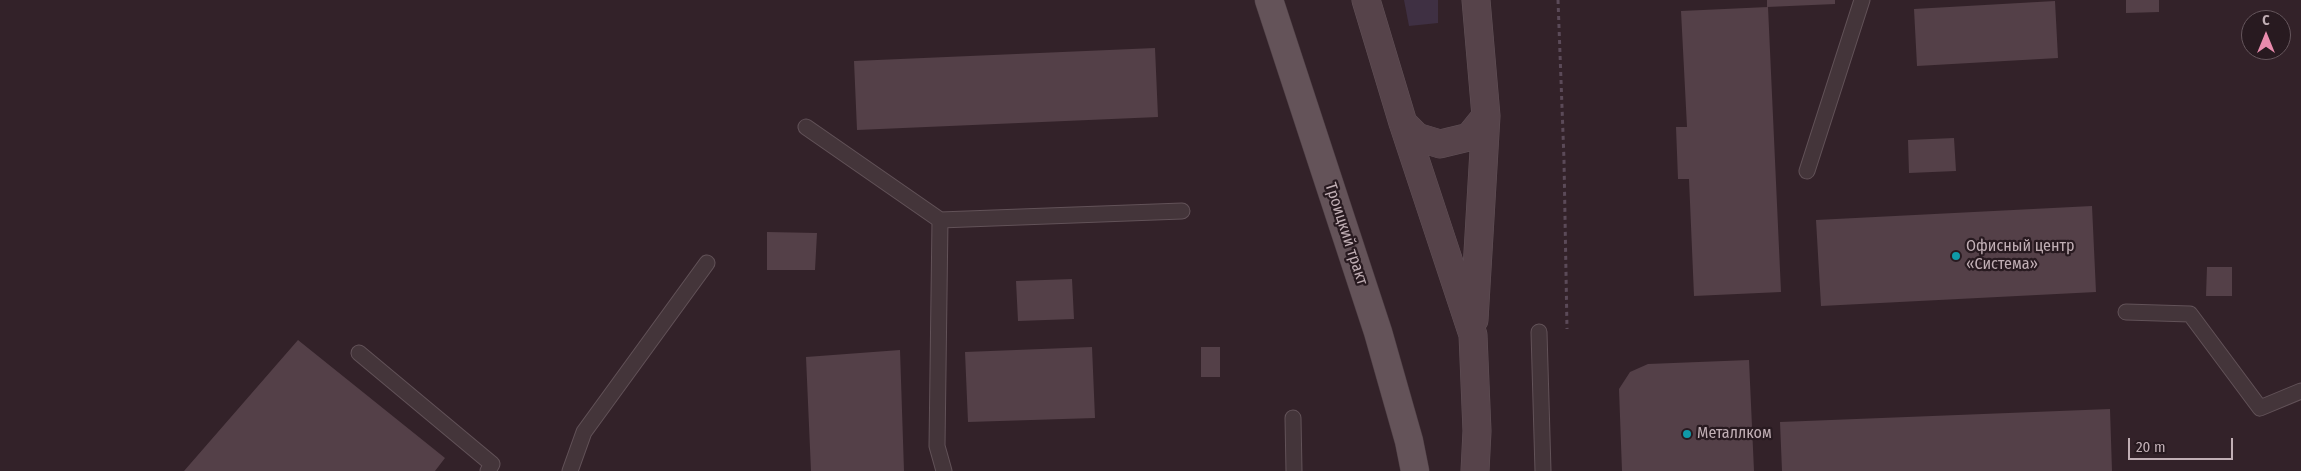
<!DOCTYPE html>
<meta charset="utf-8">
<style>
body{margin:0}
#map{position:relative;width:2301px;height:471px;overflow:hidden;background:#332229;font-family:"Fira Sans Condensed",sans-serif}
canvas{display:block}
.north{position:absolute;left:2241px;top:10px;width:50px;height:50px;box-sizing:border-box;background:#281a20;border:1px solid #65565c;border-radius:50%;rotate:0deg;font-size:14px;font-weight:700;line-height:20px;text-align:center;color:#c1afb5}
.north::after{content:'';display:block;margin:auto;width:18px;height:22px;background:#e98bad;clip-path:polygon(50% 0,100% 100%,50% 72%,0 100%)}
.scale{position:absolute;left:2128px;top:438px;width:105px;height:22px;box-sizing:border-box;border:2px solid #c1afb5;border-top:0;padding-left:6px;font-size:15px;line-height:18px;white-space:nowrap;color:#c1afb5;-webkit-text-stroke:4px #281a20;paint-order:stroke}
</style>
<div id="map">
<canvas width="2301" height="471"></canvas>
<div class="north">С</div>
<div class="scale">20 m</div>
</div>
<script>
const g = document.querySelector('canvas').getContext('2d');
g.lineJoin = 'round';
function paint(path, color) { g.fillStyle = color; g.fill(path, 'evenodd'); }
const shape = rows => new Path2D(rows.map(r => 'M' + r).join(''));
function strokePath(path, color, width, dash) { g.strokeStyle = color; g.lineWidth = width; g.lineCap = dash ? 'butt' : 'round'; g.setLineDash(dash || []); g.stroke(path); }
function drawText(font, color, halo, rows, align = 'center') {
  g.font = font + ' "Fira Sans Condensed",sans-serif'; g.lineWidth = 4.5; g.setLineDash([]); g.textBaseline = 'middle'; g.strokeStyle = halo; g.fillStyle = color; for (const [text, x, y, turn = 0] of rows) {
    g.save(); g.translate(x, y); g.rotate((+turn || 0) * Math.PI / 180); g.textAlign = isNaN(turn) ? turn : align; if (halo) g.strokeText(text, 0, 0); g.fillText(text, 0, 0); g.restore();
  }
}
paint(shape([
 [1404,0,1438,0,1438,23,1409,26]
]), '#3f3043');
paint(shape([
 [1767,0,1835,0,1835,4,1767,7],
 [2126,0,2159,0,2159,12,2126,13],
 [2055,1,2058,58,1917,66,1914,9],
 [1768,7,1781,292,1694,296,1689,179,1678,179,1676,127,1687,127,1681,11],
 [1155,48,1158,117,857,130,854,61],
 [1954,138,1956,171,1909,173,1908,140],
 [2092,206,2096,292,1821,306,1816,220],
 [767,232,817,233,815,270,767,270],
 [2207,267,2232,267,2232,296,2206,296],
 [1072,279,1074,319,1018,321,1016,281],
 [298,340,445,458,435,471,184,471],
 [1092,347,1095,418,968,422,965,352],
 [1201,347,1220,347,1220,377,1201,377],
 [900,350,904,471,811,471,806,357],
 [1749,360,1754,471,1622,471,1619,389,1630,372,1648,364],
 [2110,409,2112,471,1782,471,1780,422]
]), '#544048');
const lane = shape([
 [806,127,940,220,1182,211],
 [1807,171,1862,0],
 [940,220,937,446,944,471],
 [2126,312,2190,314,2260,408,2301,391],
 [1539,332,1543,471],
 [359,353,492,464,488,471],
 [1293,418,1294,471],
 [570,471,584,432,707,263]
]);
const secondary = shape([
 [1366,0,1403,123,1473,335,1477,431,1475,471],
 [1403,123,1417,137,1440,144,1469,137,1486,116],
 [1474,320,1486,116,1476,0]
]);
const primary = shape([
 [1269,0,1378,332,1409,441,1415,471]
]);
strokePath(lane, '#625258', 17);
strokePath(secondary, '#625258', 29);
strokePath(primary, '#4d3e44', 29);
strokePath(shape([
 [1558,0,1564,160,1567,329]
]), '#5b4a58', 3, [4, 4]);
strokePath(lane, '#44353a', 15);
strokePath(secondary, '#56434a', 28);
strokePath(primary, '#645359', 28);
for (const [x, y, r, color] of [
 [1956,256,5,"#0f9aa8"],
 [1687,434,5,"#0f9aa8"]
]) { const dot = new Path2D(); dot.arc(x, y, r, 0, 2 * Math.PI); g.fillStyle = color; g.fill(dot); strokePath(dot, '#281a20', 2); }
drawText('16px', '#c1afb5', '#281a20', [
 ["Троицкий тракт",1346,234,72]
]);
drawText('16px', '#c1afb5', '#281a20', [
 ["Офисный центр",1966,247],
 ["«Система»",1966,265],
 ["Металлком",1697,434]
], 'left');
</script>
